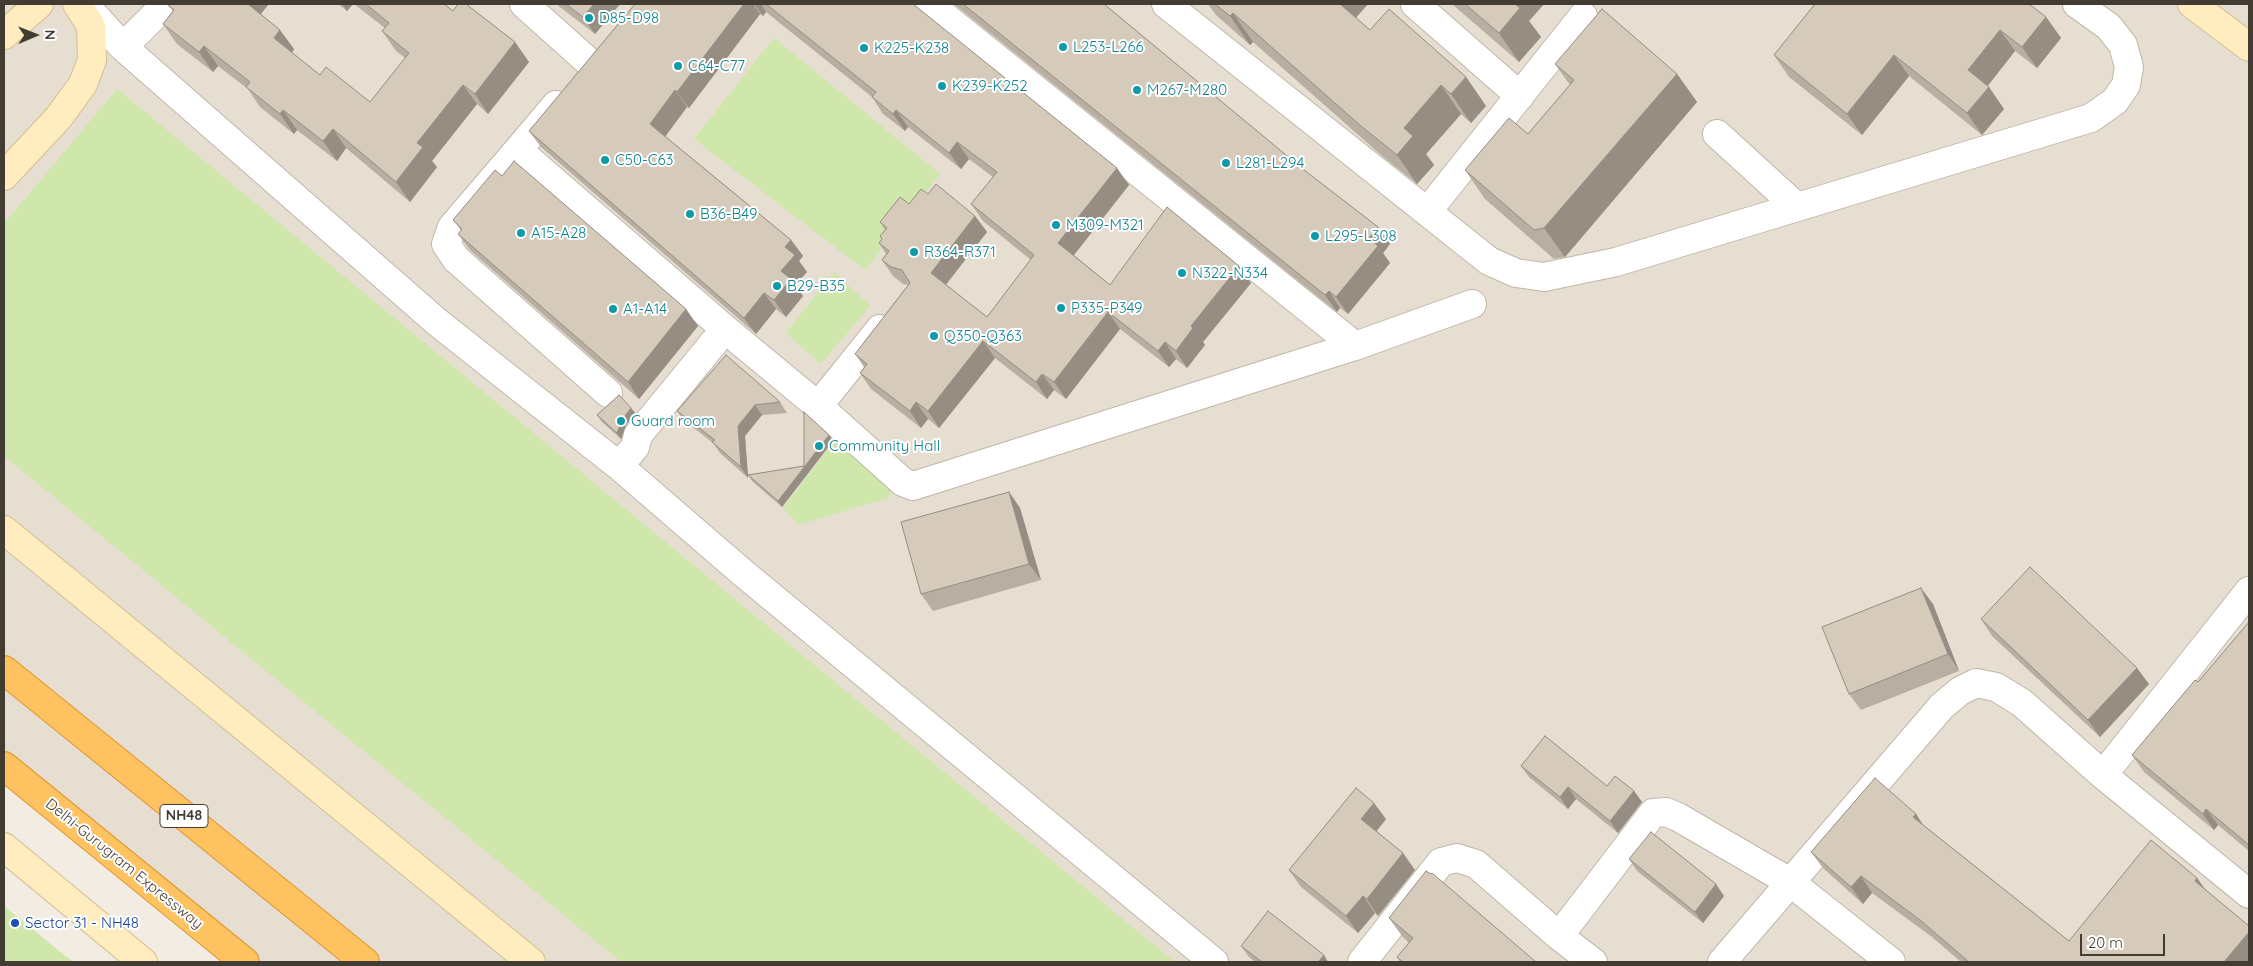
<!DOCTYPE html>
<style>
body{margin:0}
#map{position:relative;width:2253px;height:966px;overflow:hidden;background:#f2ece3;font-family:Quicksand,sans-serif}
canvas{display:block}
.frame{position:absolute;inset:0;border:5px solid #433c33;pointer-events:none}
.north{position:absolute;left:10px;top:10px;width:50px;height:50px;-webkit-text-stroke:4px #fff;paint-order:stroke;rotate:89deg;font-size:14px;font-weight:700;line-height:20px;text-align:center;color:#433c33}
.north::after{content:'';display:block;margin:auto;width:18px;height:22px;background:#433c33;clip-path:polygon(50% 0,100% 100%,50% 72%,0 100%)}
.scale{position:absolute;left:2080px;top:934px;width:85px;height:22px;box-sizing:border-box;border:2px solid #433c33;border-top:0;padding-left:6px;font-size:15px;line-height:18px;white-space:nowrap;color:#433c33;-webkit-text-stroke:4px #fff;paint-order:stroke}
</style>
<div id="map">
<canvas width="2253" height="966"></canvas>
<div class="frame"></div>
<div class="north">N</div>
<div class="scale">20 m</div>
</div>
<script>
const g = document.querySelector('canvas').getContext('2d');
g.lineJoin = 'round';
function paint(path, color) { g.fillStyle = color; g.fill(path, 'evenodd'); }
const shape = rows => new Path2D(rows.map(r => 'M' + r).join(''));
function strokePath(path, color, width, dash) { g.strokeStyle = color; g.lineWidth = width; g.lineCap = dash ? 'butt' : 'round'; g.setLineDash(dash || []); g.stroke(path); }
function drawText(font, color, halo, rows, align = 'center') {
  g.font = font + ' Quicksand,sans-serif'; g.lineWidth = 4; g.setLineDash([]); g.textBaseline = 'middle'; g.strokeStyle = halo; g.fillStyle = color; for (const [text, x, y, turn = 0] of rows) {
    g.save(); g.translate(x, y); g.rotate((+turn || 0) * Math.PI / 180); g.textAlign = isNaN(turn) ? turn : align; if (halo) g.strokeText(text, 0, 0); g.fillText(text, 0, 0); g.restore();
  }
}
paint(shape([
 [4,4,2249,4,2249,962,237,962,4,760]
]), '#e6ded1');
paint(shape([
 [774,38,940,174,865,270,694,139],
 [117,89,904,739,1175,962,621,962,4,456,4,224],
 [834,272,870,306,821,364,786,333],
 [835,440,892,490,888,498,798,525,783,508],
 [4,906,73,962,4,962]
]), '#cfe7aa');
const street = shape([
 [84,4,123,47,437,322,619,466,743,573,1214,962],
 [524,4,590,63],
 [1166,4,1489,261,1516,273,1544,277,1616,262,2091,118,2115,101,2126,85,2129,67,2123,45,2109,27,2077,4],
 [1415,4,1520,96],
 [123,47,166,4],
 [556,105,518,150,725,329,818,406,903,482,913,486,1355,346,929,4],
 [1717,134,1797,207],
 [518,150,452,227,446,244,456,259,608,393],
 [1427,212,1583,16],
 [1355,346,1472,304],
 [818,406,880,329],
 [619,466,635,447,638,435,725,329],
 [2103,775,2249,591],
 [1559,936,1653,813,1666,812,1678,817,1790,882,1891,962],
 [1362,962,1441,862,1457,858,1476,864,1559,936,1593,962],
 [1722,962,1942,706,1960,691,1976,683,1996,687,2022,703,2103,775,2249,894]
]);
const secondary = shape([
 [2192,4,2249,47],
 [4,35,39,4],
 [4,176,59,117,83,84,92,60,91,26,77,4],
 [4,530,531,962],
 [4,847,143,962]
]);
const highway = shape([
 [4,670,365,962],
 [4,766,245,962]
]);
strokePath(street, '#c0b7a9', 30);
strokePath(secondary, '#d3be92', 30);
strokePath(highway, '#de9630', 30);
strokePath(street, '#fff', 28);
strokePath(secondary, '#ffedc0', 28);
strokePath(highway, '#ffc261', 28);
paint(shape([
 [338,4,353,4,347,11],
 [354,4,444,4,453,11,529,62,488,114,477,104,432,161,437,167,410,202,346,148,337,161,297,130,294,134,260,107,248,89,218,66,213,72,177,44,163,24,173,11,168,5,261,14,294,49,292,53,320,75,370,102,405,58,396,51,382,31,385,28],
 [556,4,620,4,595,34],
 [635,4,914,4,914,5,1129,185,1074,255,1110,285,1251,283,1203,342,1205,345,1187,368,1176,359,1169,367,1120,329,1066,399,1054,390,1047,399,995,358,939,428,928,419,921,428,871,389,860,373,864,367,855,354,908,285,903,284,893,276,882,260,886,254,879,243,882,239,880,236,885,230,880,222,928,194,975,216,987,232,946,285,987,317,1031,260,983,221,971,204,993,177,969,159,961,169,908,127,905,131,883,114,872,97,766,12,763,16,760,14,689,108,687,107,665,136,791,240,803,256,799,261,807,272,795,285,803,296,786,317,776,309,756,334,541,147,529,131],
 [954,4,1104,4,1304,170,1378,227,1390,244,1383,253,1390,263,1348,314,1340,308,1337,312],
 [1208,4,1368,4,1356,18,1370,30,1466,77,1486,106,1471,123,1461,114,1426,154,1434,165,1417,184,1381,155,1253,42,1250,45,1216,15],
 [1452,4,1544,4,1529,21,1541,37,1519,62],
 [1812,4,2029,4,2046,17,2061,38,2037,68,2015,51,1987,86,2004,109,1982,135,1909,76,1862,135,1789,77,1774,55,1814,6],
 [1555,64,1677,74,1697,102,1565,257,1554,259,1485,199,1465,170,1528,134,1570,85],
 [453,220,698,326,639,399,470,250,458,234,461,230],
 [780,402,787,413,762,415,745,436,748,475,804,466,829,435,833,441,782,507,752,481,748,475,748,478,720,453,713,443,685,421,677,411],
 [631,408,635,413,626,425,621,439,601,421,597,415],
 [1009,492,1020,508,1041,580,933,611,921,594],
 [1933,604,1959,671,1861,710,1849,694],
 [1981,619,2149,684,2100,737,1992,636],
 [2249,622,2249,851,2218,825,2214,830,2144,772,2132,755,2198,682],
 [1521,766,1607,786,1634,791,1642,802,1618,833,1576,799,1568,809,1529,777],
 [1916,814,1922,824,2069,941,2197,878,2205,889,2249,962,1961,962,1932,937,1872,893,1863,904,1823,868,1811,852],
 [1386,819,1377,831,1415,870,1378,916,1375,913,1358,933,1301,887,1289,870],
 [1629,859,1724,896,1703,923,1637,871],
 [1389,918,1536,962,1400,962,1397,957,1409,943,1402,936],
 [1241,946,1328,962,1255,962,1249,957]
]), '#b8aea1');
paint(shape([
 [245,4,269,4,256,20],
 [342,4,353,4,347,11],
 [594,4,620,4,595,34,583,17],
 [744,4,753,4,760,14,689,108,677,92],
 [754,4,761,4,766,12,763,16],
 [1336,4,1368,4,1350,24],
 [1512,4,1544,4,1529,21,1541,37,1519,62,1499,33],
 [1233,13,1253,42,1250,45,1230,16],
 [2046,17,2061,38,2037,68,2022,47],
 [280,30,294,49,288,58,274,38],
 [2000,30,2015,51,1983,92,1968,70],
 [515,42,529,62,488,114,475,94],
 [204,46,218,66,213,72,199,52],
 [1894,55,1909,76,1862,135,1847,114],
 [1677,74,1697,102,1565,257,1544,228],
 [1466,77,1486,106,1471,123,1451,94],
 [463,85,477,104,432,161,437,167,410,202,396,182,417,143],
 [1441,85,1461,114,1426,154,1434,165,1417,184,1397,155,1404,128],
 [1989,87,2004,109,1982,135,1967,113],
 [675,90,687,107,662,141,650,124],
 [283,110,297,130,294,134,280,114],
 [896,110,908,127,905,131,893,114],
 [333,129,346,148,337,161,323,141],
 [957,142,969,159,961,169,949,153],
 [1117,168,1129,185,1070,260,1058,243],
 [975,216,987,232,942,289,931,273],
 [1378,227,1390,244,1383,253,1390,263,1348,314,1336,297,1369,238],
 [791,240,803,256,799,261,807,272,795,285,803,296,786,317,774,300,781,271,785,247],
 [1239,266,1251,283,1203,342,1205,345,1187,368,1176,351,1191,326],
 [1329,291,1340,308,1337,312,1325,295],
 [764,293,776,309,756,334,744,318],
 [686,309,698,326,639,399,628,382],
 [1108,312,1120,329,1066,399,1054,382],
 [983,341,995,358,939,428,928,411],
 [1165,342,1176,359,1169,367,1158,351],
 [1042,374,1054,390,1047,399,1036,382],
 [916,402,928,419,921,428,910,411],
 [755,405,762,415,745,436,748,478,741,467,738,426],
 [631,408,635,413,626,425,621,439,617,433,622,420],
 [829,435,833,441,782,507,778,501],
 [1009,492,1020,508,1041,580,1029,564],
 [1921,588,1933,604,1959,671,1948,654],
 [2137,668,2149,684,2100,737,2088,720],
 [1568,787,1576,799,1568,809,1560,797],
 [1634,791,1642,802,1618,833,1610,821],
 [1374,803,1386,819,1373,835,1361,819],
 [2206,809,2218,825,2214,830,2203,814],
 [1916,814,1927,831,1913,817],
 [1403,853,1415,870,1378,916,1367,899],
 [1861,876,1872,893,1863,904,1851,887],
 [2197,878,2209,895,2195,881],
 [1716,884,1724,896,1703,923,1695,912],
 [1363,896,1375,913,1358,933,1346,916],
 [2249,932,2249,962,2224,962],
 [1324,955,1328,962,1318,962]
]), '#968d83');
const building = shape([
 [169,4,248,4,280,30,274,38,320,75,326,67,370,102,409,53,382,31,389,23,366,4,444,4,453,11,458,4,466,4,515,42,475,94,463,85,417,143,423,147,396,182,333,129,323,141,283,110,280,114,246,87,250,82,204,46,199,52,163,24,174,10,168,5,169,4],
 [566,4,594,4,583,17,566,4],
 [635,4,744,4,677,92,675,90,650,124,791,240,785,247,795,255,781,271,791,279,774,300,764,293,744,318,529,131,635,4],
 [766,4,913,4,1117,168,1058,243,1110,285,1167,207,1239,266,1191,326,1193,328,1176,351,1165,342,1158,351,1108,312,1054,382,1042,374,1036,382,983,341,928,411,916,402,910,411,860,373,867,364,855,354,910,283,902,270,891,267,882,260,889,251,879,243,882,239,880,236,887,228,880,222,900,197,909,204,921,189,928,194,936,184,975,216,931,273,987,317,1034,255,971,204,997,172,957,142,949,153,896,110,893,114,872,97,876,92,766,4],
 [963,4,1104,4,1304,170,1378,227,1369,238,1378,246,1336,297,1329,291,1325,295,963,4],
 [1215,4,1340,4,1370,30,1389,9,1466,77,1451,94,1441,85,1404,128,1413,136,1397,155,1361,126,1233,13,1230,16,1215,4],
 [1465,4,1515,4,1520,8,1499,33,1465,4],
 [1815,4,2029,4,2046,17,2022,47,2000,30,1968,70,1989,87,1967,113,1894,55,1847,114,1774,55,1815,4],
 [1602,9,1677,74,1544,228,1534,230,1465,170,1509,118,1528,134,1574,80,1555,64,1602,9],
 [514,161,686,309,628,382,458,234,462,229,453,220,495,170,502,176,514,161],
 [726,355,780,402,755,405,738,426,741,467,712,442,715,440,677,411,726,355],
 [619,395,631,408,622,420,617,433,597,415,619,395],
 [804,412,829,435,778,501,748,475,804,466,804,412],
 [1009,492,1029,564,921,594,901,522,1009,492],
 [2030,567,2137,668,2088,720,1981,619,2030,567],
 [1921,588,1948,654,1849,694,1822,627,1921,588],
 [2249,622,2249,845,2206,809,2203,814,2132,755,2195,680,2198,682,2249,622],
 [1545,736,1607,786,1615,776,1634,791,1610,821,1568,787,1560,797,1521,766,1545,736],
 [1875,778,1916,814,1913,817,2069,941,2151,840,2197,878,2195,881,2249,926,2249,932,2224,962,1969,962,1920,920,1861,876,1851,887,1811,852,1875,778],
 [1356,788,1374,803,1361,819,1403,853,1367,899,1363,896,1346,916,1289,870,1356,788],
 [1651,832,1716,884,1695,912,1629,859,1651,832],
 [1426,871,1431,874,1432,873,1536,962,1403,962,1397,957,1413,938,1389,918,1426,871],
 [1268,911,1324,955,1318,962,1262,962,1241,946,1268,911]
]);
paint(building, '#d6cabb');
strokePath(building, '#968d83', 1);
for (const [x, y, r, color] of [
 [589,18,5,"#0f9aa8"],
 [1063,47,5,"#0f9aa8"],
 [864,48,5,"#0f9aa8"],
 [678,66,5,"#0f9aa8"],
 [942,86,5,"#0f9aa8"],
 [1137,90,5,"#0f9aa8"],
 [605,160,5,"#0f9aa8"],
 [1226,163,5,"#0f9aa8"],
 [690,214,5,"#0f9aa8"],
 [1056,225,5,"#0f9aa8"],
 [521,233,5,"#0f9aa8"],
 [1315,236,5,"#0f9aa8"],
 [914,252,5,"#0f9aa8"],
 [1182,273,5,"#0f9aa8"],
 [777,286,5,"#0f9aa8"],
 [1061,308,5,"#0f9aa8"],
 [613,309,5,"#0f9aa8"],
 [934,336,5,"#0f9aa8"],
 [621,421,5,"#0f9aa8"],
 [819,446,5,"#0f9aa8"],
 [15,923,5,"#1a4fb4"]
]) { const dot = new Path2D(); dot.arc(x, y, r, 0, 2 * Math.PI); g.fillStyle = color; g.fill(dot); strokePath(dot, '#fff', 2); }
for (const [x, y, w] of [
 [184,816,48]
]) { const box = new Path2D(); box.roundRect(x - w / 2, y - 11.5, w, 23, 4); g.fillStyle = '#fff'; g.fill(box); strokePath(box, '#433c33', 1); }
drawText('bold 14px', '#433c33', null, [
 ["NH48",184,816]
]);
drawText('15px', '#0d838f', '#fff', [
 ["D85-D98",599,18],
 ["L253-L266",1073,47],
 ["K225-K238",874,48],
 ["C64-C77",688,66],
 ["K239-K252",952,86],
 ["M267-M280",1147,90],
 ["C50-C63",615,160],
 ["L281-L294",1236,163],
 ["B36-B49",700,214],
 ["M309-M321",1066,225],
 ["A15-A28",531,233],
 ["L295-L308",1325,236],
 ["R364-R371",924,252],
 ["N322-N334",1192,273],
 ["B29-B35",787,286],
 ["P335-P349",1071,308],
 ["A1-A14",623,309],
 ["Q350-Q363",944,336],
 ["Guard room",631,421],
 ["Community Hall",829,446]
], 'left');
drawText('15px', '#433c33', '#fff', [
 ["Delhi-Gurugram Expressway",124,864,39]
]);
drawText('15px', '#164399', '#fff', [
 ["Sector 31 - NH48",25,923]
], 'left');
</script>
